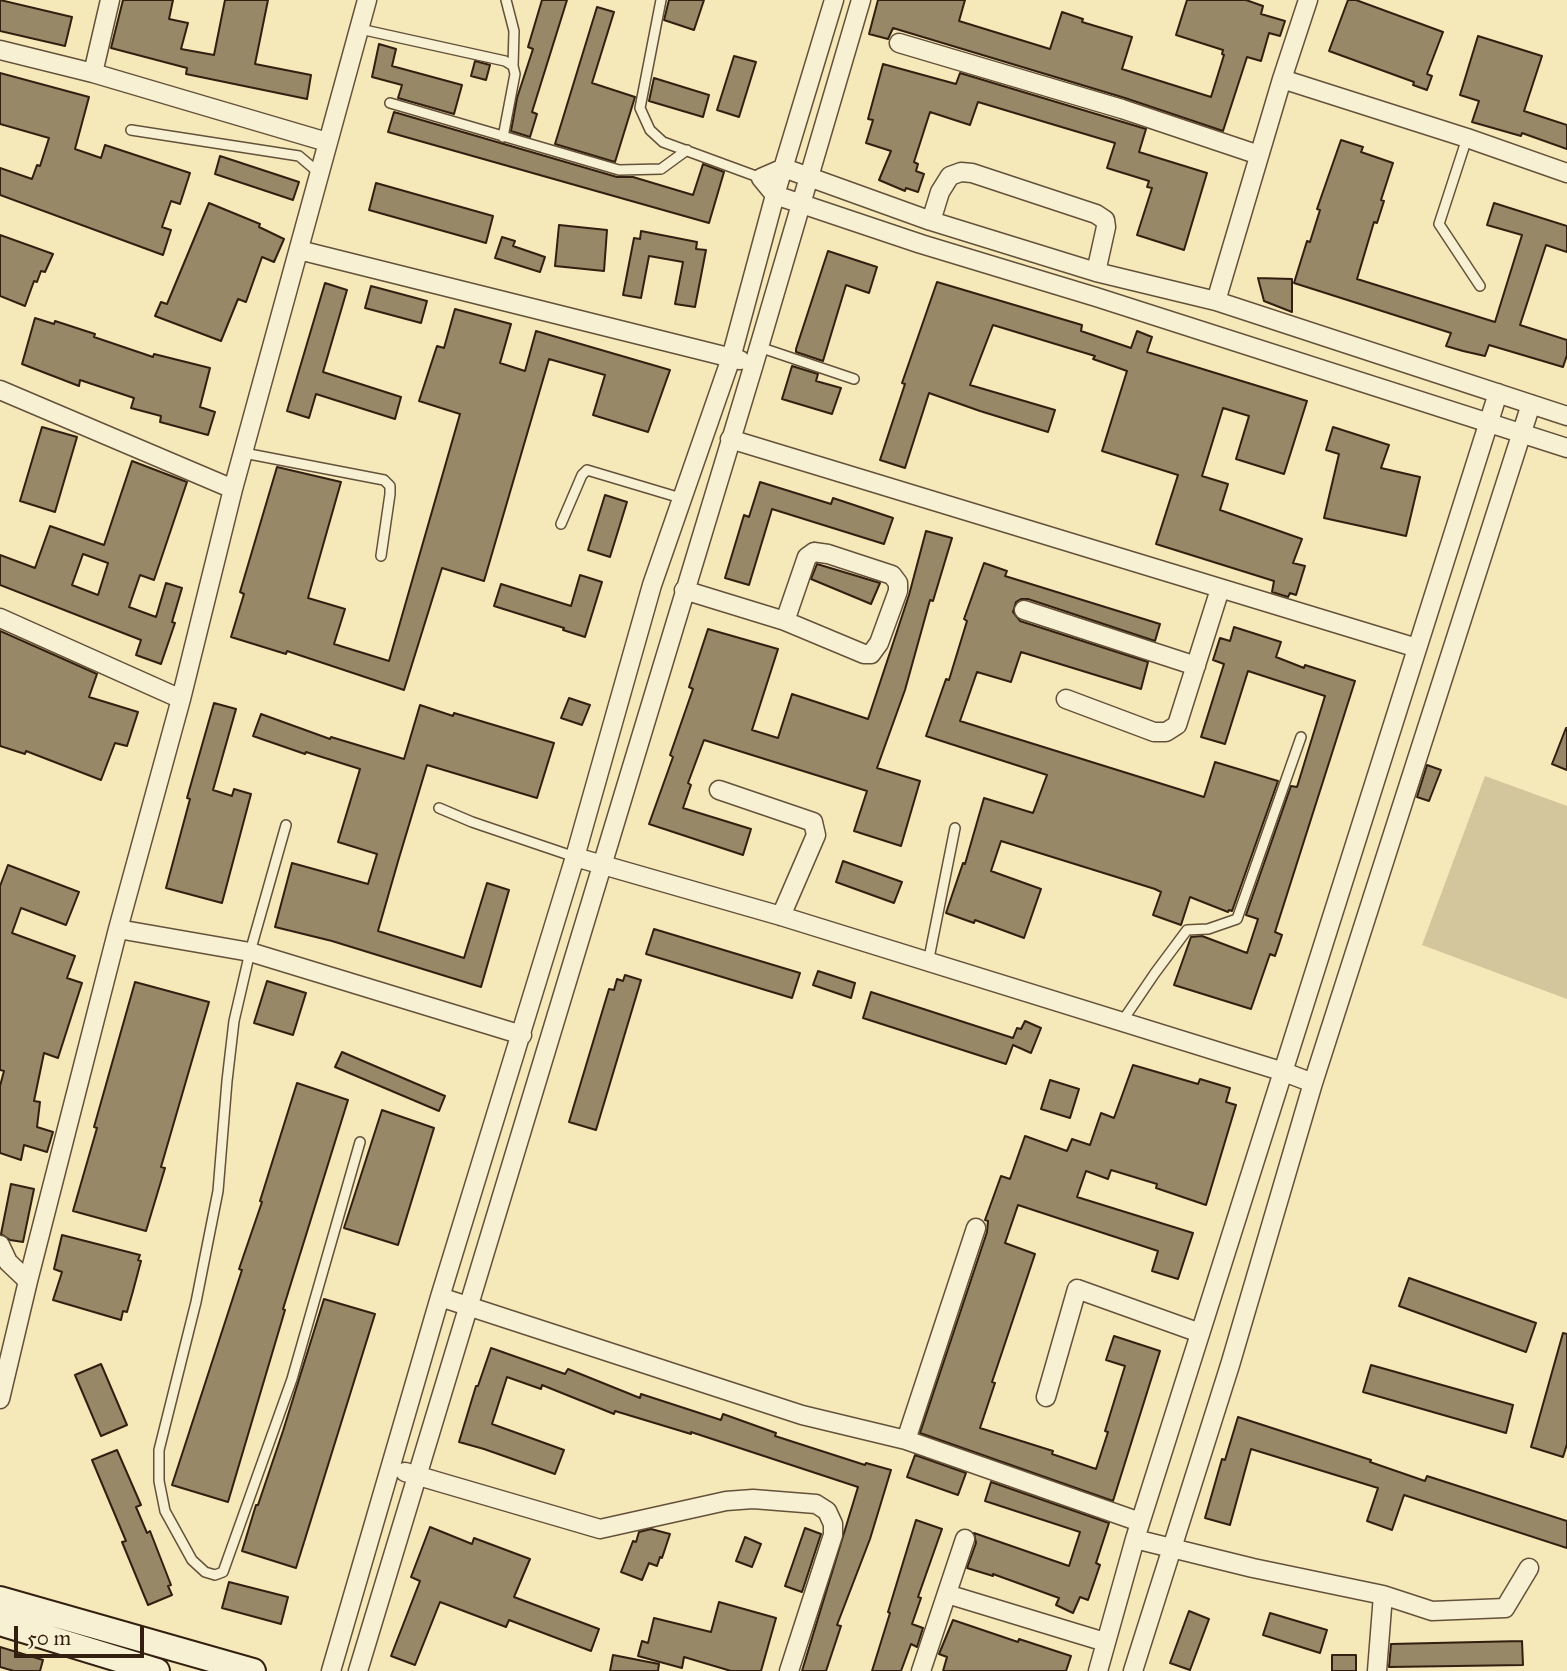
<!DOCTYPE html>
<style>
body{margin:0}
#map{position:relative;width:1567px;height:1671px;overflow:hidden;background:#f5e8b9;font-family:"IM FELL Great Primer",serif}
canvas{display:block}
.scale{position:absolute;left:14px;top:1626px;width:130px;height:32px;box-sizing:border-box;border:4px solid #321f0f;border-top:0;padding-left:9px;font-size:21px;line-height:24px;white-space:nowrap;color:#321f0f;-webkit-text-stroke:5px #f8f0d2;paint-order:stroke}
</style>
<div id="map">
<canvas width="1567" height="1671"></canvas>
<div class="scale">50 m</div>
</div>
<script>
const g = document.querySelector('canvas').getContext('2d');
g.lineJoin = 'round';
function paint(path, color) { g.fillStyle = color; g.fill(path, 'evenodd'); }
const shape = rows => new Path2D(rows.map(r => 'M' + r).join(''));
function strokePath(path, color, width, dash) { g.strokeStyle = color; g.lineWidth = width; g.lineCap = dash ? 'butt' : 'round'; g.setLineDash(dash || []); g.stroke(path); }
paint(shape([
 [1485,776,1567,806,1567,999,1422,945]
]), '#d4c69c');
const building = shape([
 [0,0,72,17,65,46,0,31,0,0],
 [123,0,173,0,169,19,188,23,181,49,214,55,225,0,268,0,255,64,311,75,307,99,186,74,187,68,111,48,123,0],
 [542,0,567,0,532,112,537,114,530,137,511,131,517,98,533,49,528,47,542,0],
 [669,0,704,0,694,30,664,20,669,0],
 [878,0,965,0,959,21,1050,49,1062,12,1083,19,1082,22,1132,37,1122,69,1211,97,1224,55,1222,54,1223,50,1176,35,1187,0,1246,0,1263,6,1261,14,1285,21,1280,36,1269,33,1261,61,1247,57,1223,131,1125,98,893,28,888,39,869,34,878,0],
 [1348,0,1356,0,1443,32,1427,74,1432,76,1427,90,1413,85,1414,82,1329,51,1348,0],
 [597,7,614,12,592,83,635,97,615,162,555,144,597,7],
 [1478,36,1542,56,1524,111,1567,125,1567,149,1522,133,1521,136,1472,122,1479,101,1460,95,1478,36],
 [379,44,396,49,392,66,462,85,454,114,398,98,402,85,372,77,379,44],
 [734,56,756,62,739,117,717,110,734,56],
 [475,61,490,65,486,80,471,76,475,61],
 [883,64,956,84,960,73,1146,129,1139,152,1207,173,1184,250,1137,235,1152,188,1147,187,1149,181,1107,168,1115,143,978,102,970,125,930,112,914,162,918,164,916,171,924,174,918,192,906,188,905,191,879,180,891,151,866,143,873,120,868,119,883,64],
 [0,73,89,97,75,149,101,158,105,145,190,173,180,204,171,201,162,227,171,230,163,255,0,195,0,168,32,179,37,165,40,166,49,138,0,124,0,73],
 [654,78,709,95,703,117,649,101,654,78],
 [394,112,617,177,633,177,693,195,703,164,724,172,709,223,388,132,394,112],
 [1341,140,1363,147,1361,152,1393,163,1381,200,1384,201,1377,223,1374,222,1357,279,1495,322,1522,235,1487,225,1494,203,1567,226,1567,252,1546,245,1520,325,1567,340,1567,355,1563,367,1489,345,1485,356,1463,351,1446,346,1451,333,1294,283,1307,241,1310,242,1320,210,1317,209,1341,140],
 [220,156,299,182,293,200,215,174,220,156],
 [376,183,493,216,486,243,369,210,376,183],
 [209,203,260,224,259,227,284,239,274,262,262,257,246,302,238,299,221,341,155,316,161,302,167,304,209,203],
 [559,225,607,230,604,271,555,266,559,225],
 [641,231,697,242,696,249,706,250,695,307,675,304,683,262,649,256,641,298,623,295,634,238,640,239,641,231],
 [0,235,53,254,45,272,41,271,37,282,34,281,25,306,0,296,0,235],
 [502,237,515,241,513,246,545,257,540,272,495,258,502,237],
 [828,251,877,267,869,293,846,285,823,361,796,352,796,349,828,251],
 [1258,278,1292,279,1292,312,1264,301,1258,278],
 [937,282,1082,325,1081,331,1131,348,1137,331,1152,337,1147,352,1307,401,1284,474,1236,459,1249,416,1223,408,1202,476,1228,484,1220,510,1302,539,1293,563,1305,566,1296,595,1290,593,1288,597,1272,592,1274,581,1156,544,1178,475,1102,451,1127,371,1093,359,1095,356,993,325,970,385,1055,410,1048,432,980,411,929,393,905,468,880,460,905,384,902,383,937,282],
 [325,283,347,290,323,372,401,397,395,419,316,394,309,418,287,411,325,283],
 [371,286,427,301,421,323,365,308,371,286],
 [455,309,511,324,500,363,525,371,536,331,670,370,648,432,593,415,605,375,549,359,484,581,442,568,404,690,287,651,286,654,231,637,244,594,240,592,277,467,341,482,308,598,345,609,334,644,389,661,460,414,419,401,437,346,444,348,455,309],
 [35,318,54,324,55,321,95,334,94,337,153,357,154,354,210,368,200,407,215,412,208,435,160,422,161,416,131,408,134,398,80,380,79,386,22,364,35,318],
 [792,366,818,374,816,381,841,388,832,414,782,399,792,366],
 [42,427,77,437,55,512,20,501,42,427],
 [1333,427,1389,445,1381,468,1420,477,1406,536,1324,518,1339,454,1326,450,1333,427],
 [132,461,187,482,154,580,140,575,129,607,156,617,166,583,182,588,172,622,175,623,161,664,136,655,141,640,0,585,0,555,35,568,50,526,104,545,132,461],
 [83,554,108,563,98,595,72,585,83,554],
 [760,482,831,504,833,498,893,518,884,544,772,509,749,585,725,578,744,515,749,517,760,482],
 [605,495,627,502,610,557,588,550,605,495],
 [926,531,952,538,933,601,930,600,905,690,877,768,920,781,901,846,854,831,867,791,704,740,688,783,691,785,683,808,751,829,743,855,649,824,673,757,670,755,693,689,689,687,708,629,778,649,752,730,778,738,792,694,868,719,909,595,926,531],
 [984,563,1007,571,1005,576,1160,624,1155,641,1028,599,1021,599,1016,602,1013,612,1020,621,1148,662,1141,689,1021,652,1011,682,977,672,960,721,1204,797,1215,762,1278,781,1232,911,1229,910,1228,912,1190,897,1181,925,1153,915,1161,892,1155,889,1001,841,991,871,1041,889,1024,938,975,920,974,923,946,913,963,863,965,864,984,798,1033,813,1047,775,926,736,946,679,949,680,967,621,964,619,984,563],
 [817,564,880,583,871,604,811,579,817,564],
 [580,575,602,582,585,637,563,630,564,628,494,606,501,584,571,606,580,575],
 [1234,627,1281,642,1276,657,1304,668,1305,665,1355,681,1275,932,1282,935,1275,956,1270,954,1251,1009,1174,985,1191,937,1202,936,1247,953,1258,919,1246,915,1291,786,1297,787,1325,696,1248,671,1225,744,1201,737,1224,664,1213,660,1220,638,1230,641,1234,627],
 [0,631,97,674,89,697,138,712,127,746,115,743,101,780,26,751,25,754,0,746,0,631],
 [569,698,590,705,582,725,561,718,569,698],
 [214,703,236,709,213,790,232,796,234,789,251,794,222,903,166,888,190,799,187,798,214,703],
 [420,705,453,716,454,713,554,743,537,798,427,765,399,858,378,931,464,958,487,883,509,890,481,987,332,941,275,927,292,863,368,884,377,854,338,842,360,769,306,752,305,754,253,736,261,714,330,739,331,737,404,759,420,705],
 [1566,728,1567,728,1567,770,1552,764,1566,728],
 [1427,765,1441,770,1429,801,1417,797,1427,765],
 [843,861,902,882,894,903,836,882,843,861],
 [8,865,79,892,66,925,21,908,12,933,75,956,67,978,82,983,58,1058,44,1053,34,1101,40,1102,37,1127,53,1132,47,1152,24,1145,21,1160,0,1153,0,1086,4,1071,0,1070,0,886,8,865],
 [654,929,800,973,792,998,646,954,654,929],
 [818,971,855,983,851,998,813,985,818,971],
 [625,975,641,980,596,1130,569,1122,609,989,614,990,617,979,623,981,625,975],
 [267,981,306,993,293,1035,254,1023,267,981],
 [135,982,209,1002,161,1167,165,1168,146,1231,73,1211,97,1128,94,1127,135,982],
 [871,992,1013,1038,1017,1028,1021,1029,1025,1021,1041,1028,1031,1053,1013,1045,1006,1064,863,1018,871,992],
 [342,1052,445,1096,439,1111,335,1067,342,1052],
 [1133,1065,1198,1084,1200,1079,1230,1088,1226,1102,1236,1105,1206,1205,1156,1188,1157,1184,1111,1170,1108,1179,1086,1171,1077,1197,1193,1233,1178,1279,1152,1271,1158,1251,1018,1205,1005,1243,1035,1254,992,1382,995,1383,980,1428,1053,1451,1052,1454,1096,1469,1108,1432,1105,1431,1125,1366,1106,1360,1114,1336,1160,1351,1113,1501,920,1433,987,1232,988,1221,985,1220,1001,1176,1010,1179,1025,1136,1067,1151,1072,1139,1090,1145,1101,1113,1114,1118,1133,1065],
 [1050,1080,1079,1089,1070,1118,1041,1109,1050,1080],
 [297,1083,348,1100,283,1309,285,1310,228,1502,172,1485,242,1270,239,1269,262,1202,260,1201,297,1083],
 [382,1110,434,1128,398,1245,344,1228,382,1110],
 [11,1184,34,1189,23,1242,10,1240,1,1234,11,1184],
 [62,1235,140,1255,138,1260,141,1261,133,1291,127,1312,123,1311,121,1320,53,1300,62,1272,54,1269,62,1235],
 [1409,1278,1536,1323,1526,1352,1399,1306,1409,1278],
 [324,1299,375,1314,296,1568,242,1551,256,1505,258,1505,283,1431,324,1299],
 [1563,1333,1567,1334,1567,1444,1563,1457,1531,1447,1563,1333],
 [491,1348,565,1374,568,1369,640,1398,641,1394,721,1420,723,1414,776,1433,775,1436,865,1465,866,1463,891,1470,870,1539,837,1625,841,1626,826,1671,802,1671,858,1487,691,1432,691,1434,615,1411,614,1414,542,1385,541,1389,507,1377,492,1424,564,1450,555,1474,484,1449,459,1442,476,1386,478,1386,491,1348],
 [101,1364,127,1425,101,1436,75,1375,101,1364],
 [1371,1365,1513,1405,1506,1433,1363,1392,1371,1365],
 [1238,1417,1371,1460,1370,1462,1425,1481,1427,1476,1567,1521,1567,1548,1404,1495,1392,1530,1367,1521,1378,1488,1251,1449,1230,1525,1205,1518,1222,1459,1225,1460,1238,1417],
 [117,1450,141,1505,136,1507,147,1533,150,1531,171,1585,168,1586,172,1595,148,1605,122,1542,126,1541,92,1460,117,1450],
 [915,1455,966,1473,958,1495,907,1477,915,1455],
 [991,1482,1109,1523,1096,1563,1100,1565,1088,1600,1080,1597,1073,1613,1056,1605,1059,1598,993,1574,993,1576,967,1568,976,1543,974,1533,1069,1566,1080,1532,985,1501,991,1482],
 [916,1520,942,1529,918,1597,921,1598,912,1624,923,1628,917,1647,911,1644,901,1671,872,1671,890,1613,888,1612,916,1520],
 [430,1527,472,1544,474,1538,530,1559,514,1597,599,1629,591,1651,509,1620,506,1627,440,1602,415,1665,391,1656,420,1581,411,1577,430,1527],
 [805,1528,821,1534,802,1592,785,1586,805,1528],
 [651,1529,670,1534,662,1558,660,1557,657,1566,649,1563,642,1580,621,1572,633,1541,636,1542,639,1532,651,1529],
 [745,1537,761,1544,752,1567,736,1561,745,1537],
 [229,1582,288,1597,281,1624,222,1608,229,1582],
 [719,1602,776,1618,761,1671,731,1671,684,1657,682,1668,638,1656,642,1641,648,1643,654,1618,711,1632,719,1602],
 [1189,1611,1209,1619,1190,1670,1170,1663,1189,1611],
 [1270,1613,1327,1630,1320,1653,1263,1635,1270,1613],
 [953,1620,1018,1642,1019,1639,1071,1656,1066,1671,943,1671,947,1657,939,1654,953,1620],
 [1522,1641,1523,1665,1389,1667,1391,1644,1522,1641],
 [0,1647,43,1660,40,1671,14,1671,0,1667,0,1647],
 [613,1655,659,1664,658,1671,610,1671,613,1655],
 [1332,1655,1356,1655,1356,1671,1332,1671,1332,1655]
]);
paint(building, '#978867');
strokePath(building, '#321f0f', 2);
const service = shape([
 [506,0,514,31,513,66],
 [661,0,640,108,650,130,663,142,761,178],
 [360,29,505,61,513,66,515,74,503,137],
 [390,103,619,170,661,169,687,150],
 [131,130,299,156,319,173],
 [1467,138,1439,224,1480,286],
 [759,347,854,379],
 [244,453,384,480,390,486,390,494,381,556],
 [561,524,582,475,587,470,684,499],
 [439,808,472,822,575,857],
 [286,825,250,952,234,1021,227,1081,218,1191,196,1302,159,1450,159,1481,165,1511,192,1560,205,1572,215,1575,223,1572,292,1379,360,1142],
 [928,963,955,828],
 [1121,1023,1155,973,1187,930,1208,929,1237,919,1301,737]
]);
const minor = shape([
 [899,43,1122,109,1259,155],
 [0,50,93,73,327,142],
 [93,73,110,0],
 [1282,79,1467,138,1567,173],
 [931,221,940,192,950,176,961,172,972,173,1096,214,1105,220,1106,227,1096,272],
 [299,250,740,360],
 [1216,301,1282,79,1308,0],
 [0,390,233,489],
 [1567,416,1216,301,1096,272,931,221,784,168,761,178,775,195,921,244,1096,297,1567,448],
 [730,439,1417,648],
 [814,552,828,554,892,575,898,583,898,591,879,643,871,654,864,654,785,621,807,557,814,552],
 [684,590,785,621],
 [1024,610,1196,666],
 [0,618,181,699],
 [1066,699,1154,732,1166,732,1177,725,1220,589],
 [719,790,813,822,816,835,781,916],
 [575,857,781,916,1284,1072,1313,1083],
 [118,929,250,952,522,1035],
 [0,1245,8,1262,28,1281],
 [440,1297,802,1415,906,1440,1140,1522],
 [1046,1397,1077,1289,1200,1333],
 [0,1399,28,1281,118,929,181,699,233,489,367,0],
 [906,1440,976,1228],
 [405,1472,600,1529,726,1501,753,1499,816,1504,827,1511,833,1524,833,1535,789,1671],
 [1135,1539,1253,1568,1383,1595,1432,1611,1505,1608,1529,1568],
 [947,1594,1105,1642],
 [331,1671,440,1297,575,857,652,585,731,358,775,195,834,0],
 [358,1671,754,364,861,0],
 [921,1671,965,1539],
 [1098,1671,1135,1539,1498,393],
 [1133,1671,1230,1365,1313,1083,1531,404],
 [1377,1671,1383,1595]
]);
const secondary = shape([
 [0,1599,253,1671],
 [0,1623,157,1671]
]);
strokePath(service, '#63513a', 12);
strokePath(minor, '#63513a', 21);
strokePath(secondary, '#321f0f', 28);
strokePath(service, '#f8f0d2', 9);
strokePath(minor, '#f8f0d2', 18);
strokePath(secondary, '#f8f0d2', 24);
</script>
